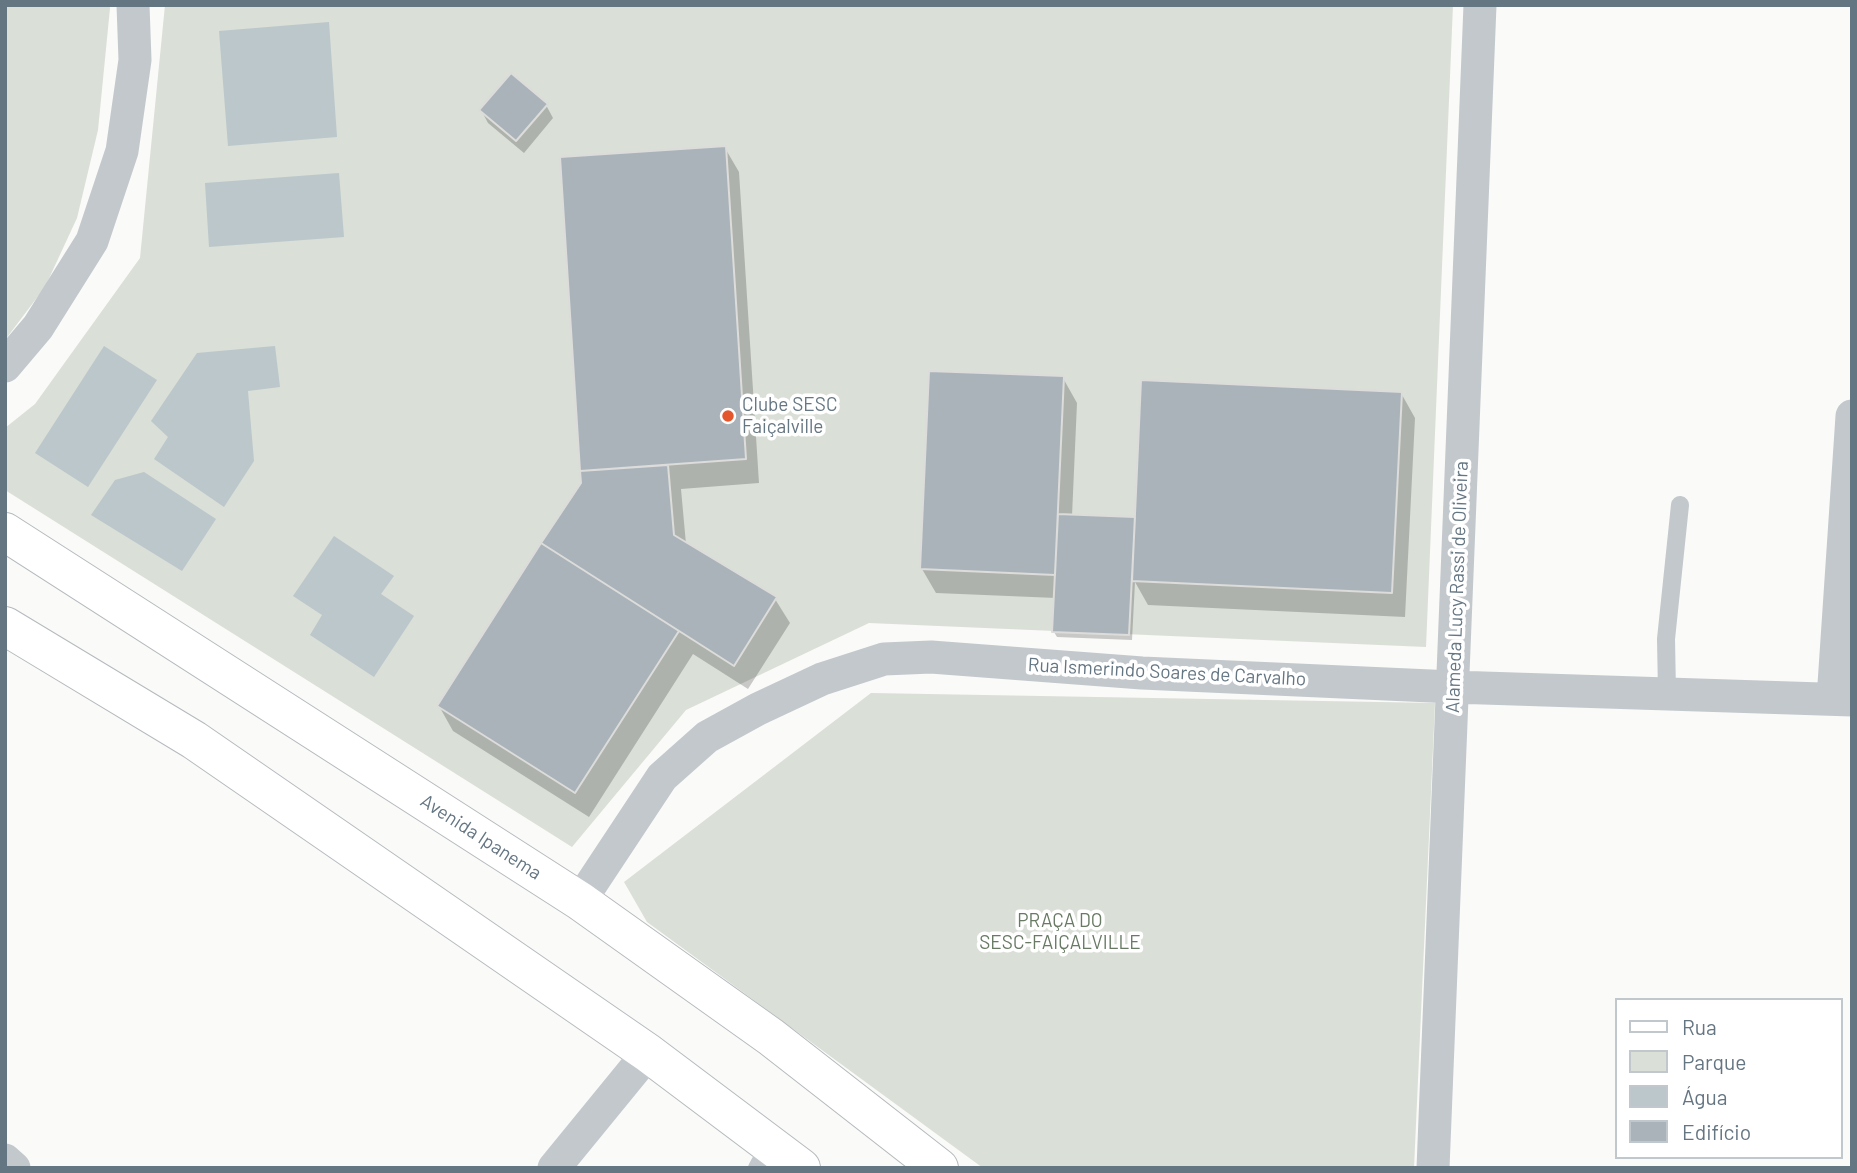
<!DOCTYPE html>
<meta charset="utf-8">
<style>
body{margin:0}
#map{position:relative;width:1857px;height:1173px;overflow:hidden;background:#fafaf8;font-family:Barlow,sans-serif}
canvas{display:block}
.frame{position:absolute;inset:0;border:7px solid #657683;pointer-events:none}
.legend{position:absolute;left:1615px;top:998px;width:228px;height:161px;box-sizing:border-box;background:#fff;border:2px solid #c1c8cd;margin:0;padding:9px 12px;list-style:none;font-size:21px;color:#657683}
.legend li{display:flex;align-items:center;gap:14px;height:35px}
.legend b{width:35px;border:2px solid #c1c8cd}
</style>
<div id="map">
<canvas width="1857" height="1173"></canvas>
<div class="frame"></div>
<ul class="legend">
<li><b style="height:9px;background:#fff"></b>Rua</li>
<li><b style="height:19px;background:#dadfd7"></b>Parque</li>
<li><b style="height:19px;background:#bbc7cb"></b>Água</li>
<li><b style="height:19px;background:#aab3b9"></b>Edifício</li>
</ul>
</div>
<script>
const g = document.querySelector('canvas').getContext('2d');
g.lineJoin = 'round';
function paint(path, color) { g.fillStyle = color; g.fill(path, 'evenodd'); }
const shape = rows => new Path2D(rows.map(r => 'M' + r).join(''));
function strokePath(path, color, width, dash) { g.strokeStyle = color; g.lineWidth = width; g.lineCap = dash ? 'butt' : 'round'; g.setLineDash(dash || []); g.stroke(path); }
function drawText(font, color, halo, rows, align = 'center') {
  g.font = font + ' Barlow,sans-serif'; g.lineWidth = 7; g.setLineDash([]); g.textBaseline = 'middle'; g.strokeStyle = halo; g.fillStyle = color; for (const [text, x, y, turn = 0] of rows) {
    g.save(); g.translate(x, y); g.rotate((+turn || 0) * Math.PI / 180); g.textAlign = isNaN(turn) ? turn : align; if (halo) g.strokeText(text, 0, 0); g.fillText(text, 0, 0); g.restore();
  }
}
paint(shape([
 [5,5,109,5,110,8,98,130,77,218,45,287,5,340],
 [165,5,1453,5,1426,647,869,623,686,710,572,847,5,490,5,428,35,404,140,258],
 [871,693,1435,703,1414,1168,983,1168,647,922,624,882]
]), '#dadfd7');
paint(shape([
 [329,22,337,137,228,146,219,31],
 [339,173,344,237,209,247,205,183],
 [104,346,157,380,88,487,35,453],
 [275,346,280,387,248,391,254,461,224,507,154,459,168,437,151,421,197,353],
 [144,472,216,519,182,571,91,515,115,480],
 [334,536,394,576,381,594,414,616,374,677,310,635,322,615,293,596]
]), '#bbc7cb');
paint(shape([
 [546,105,553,118,524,153,488,123,481,110],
 [725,148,739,172,759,483,681,489,686,544,775,599,790,623,748,689,693,654,589,817,453,731,439,706,583,484,562,158],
 [1063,378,1077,403,1072,516,1134,519,1401,393,1415,418,1405,617,1148,605,1135,582,1132,640,1057,637,1054,632,1056,598,936,593,922,569]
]), '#0003');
const building = shape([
 [511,73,548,104,516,141,479,110,511,73],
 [726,146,746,459,580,471,560,157,726,146],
 [929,371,1064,376,1055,575,920,569,929,371],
 [1141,380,1402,392,1392,593,1132,581,1141,380],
 [668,465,674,535,777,597,734,666,541,543,581,483,580,471,668,465],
 [1058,514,1135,517,1129,635,1052,632,1058,514],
 [541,543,679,631,575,793,437,706,541,543]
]);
paint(building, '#aab3b9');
strokePath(building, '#dcdcda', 2);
const primary = shape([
 [5,532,580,901,771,1037,939,1168],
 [5,626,194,740,648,1053,801,1168]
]);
strokePath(primary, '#b5babe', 40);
strokePath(shape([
 [1667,693,1666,639,1680,505],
 [757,1168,770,1144]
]), '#c3c8cc', 18);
strokePath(shape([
 [5,366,38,327,92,241,122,151,135,60,133,5],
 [1833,699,1852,416],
 [580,901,662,777,707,737,758,709,822,679,884,659,931,657,1142,673,1453,687,1852,700],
 [5,1160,14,1168],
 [554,1168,648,1053],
 [1433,1168,1480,5]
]), '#c3c8cc', 33);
strokePath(primary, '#fff', 38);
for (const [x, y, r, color] of [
 [728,416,7,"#e4572e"]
]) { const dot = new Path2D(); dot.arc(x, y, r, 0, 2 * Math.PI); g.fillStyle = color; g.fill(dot); strokePath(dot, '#fff', 2.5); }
drawText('19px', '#657683', '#fff', [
 ["Clube SESC",742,405],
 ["Faiçalville",742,427]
], 'left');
drawText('19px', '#657683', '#fff', [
 ["Alameda Lucy Rassi de Oliveira",1457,587,-88],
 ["Rua Ismerindo Soares de Carvalho",1167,672,3],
 ["Avenida Ipanema",481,837,33]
]);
drawText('19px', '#687a64', '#fff', [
 ["PRAÇA DO",1060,921],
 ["SESC-FAIÇALVILLE",1060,943]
]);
</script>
